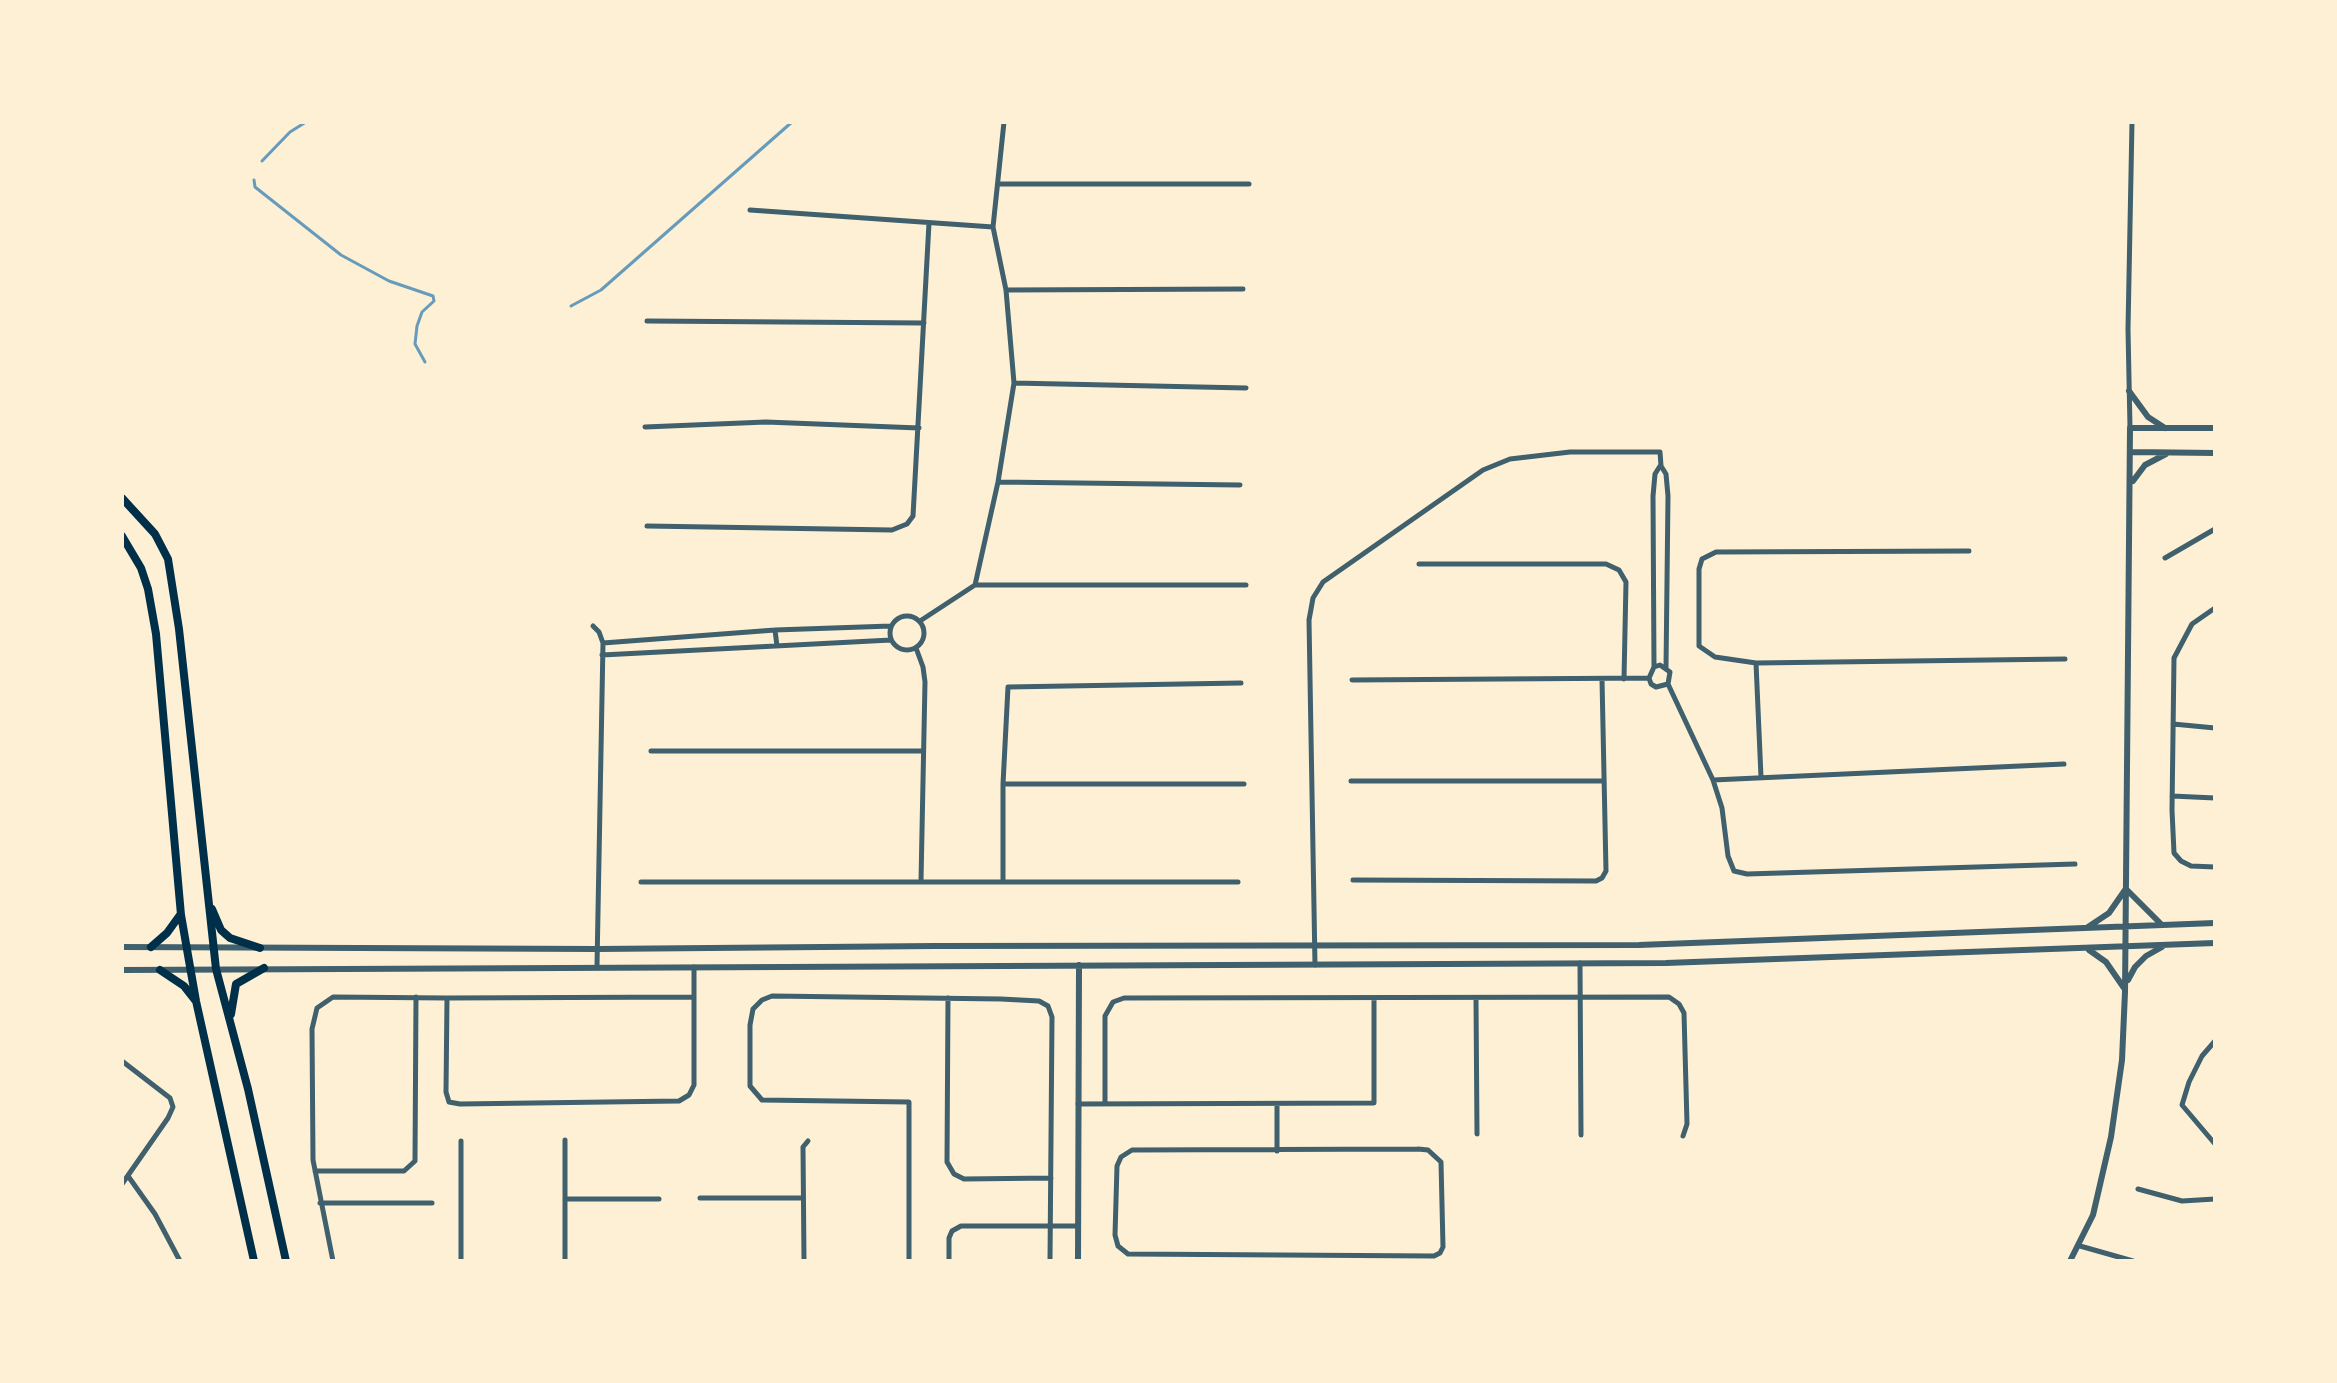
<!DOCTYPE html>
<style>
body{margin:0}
#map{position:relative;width:2337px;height:1383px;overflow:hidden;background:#fdf0d5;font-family:Cabin,sans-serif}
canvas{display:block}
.frame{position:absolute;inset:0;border:124px solid #fdf0d5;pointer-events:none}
</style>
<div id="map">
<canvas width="2337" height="1383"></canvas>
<div class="frame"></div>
</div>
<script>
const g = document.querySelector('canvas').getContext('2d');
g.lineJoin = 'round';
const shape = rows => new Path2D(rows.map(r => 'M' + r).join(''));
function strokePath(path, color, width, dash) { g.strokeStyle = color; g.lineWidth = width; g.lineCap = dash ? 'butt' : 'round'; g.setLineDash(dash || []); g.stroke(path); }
strokePath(shape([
 [262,161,290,132,306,122],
 [254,180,255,187,341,255,389,281,433,296,434,301,422,312,417,326,415,344,425,362],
 [571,306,601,290,792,122]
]), '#669bbc', 3);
strokePath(shape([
 [999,184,1249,184],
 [750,210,993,227],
 [1006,290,1243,289],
 [647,321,924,323],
 [1014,383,1246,388],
 [645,427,766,422,919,428],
 [2130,428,2128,329,2132,122],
 [998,482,1240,485],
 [647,526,892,530,907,524,913,516,929,223],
 [1969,551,1716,552,1702,559,1699,569,1699,646,1715,657,1756,663,2065,659],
 [2165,558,2215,529],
 [1419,564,1606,564,1619,570,1626,582,1624,679],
 [975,585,1246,585],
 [2215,608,2192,624,2174,658,2172,810,2174,853,2181,861,2191,866,2215,867],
 '890 633a17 17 0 1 1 34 0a17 17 0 1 1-34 0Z',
 [920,621,975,585,998,482,1014,383,1006,290,993,227,1004,122],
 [593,626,599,632,603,643,597,966],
 [775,630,777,646],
 [603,643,775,630,891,626],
 [916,648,923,667,925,682,921,881],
 [602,655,891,640],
 [1756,663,1761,777],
 [1654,667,1653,496,1655,474,1660,466],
 [1352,680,1649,678],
 [1668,684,1656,687,1651,684,1649,678,1654,667,1660,665,1670,672,1668,684,1713,780,1722,808,1728,856,1734,871,1747,874,2075,864],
 [2173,724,2215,728],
 [651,751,922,751],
 [1713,780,2064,764],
 [1351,781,1604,781],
 [1003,784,1244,784],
 [2172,796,2215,798],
 [1003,880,1003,784,1008,687,1241,683],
 [1353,880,1596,881,1602,878,1606,871,1602,679],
 [641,882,1238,882],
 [1580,963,1581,1135],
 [1315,965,1309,620,1313,598,1323,582,1483,470,1510,459,1570,452,1660,452,1661,466,1666,474,1668,496,1666,668],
 [694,967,694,1085,689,1095,679,1101,460,1104,449,1102,446,1092,447,998,694,997],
 [948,998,947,1162,954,1174,964,1179,1051,1178],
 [1476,999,1477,1134],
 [2215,1041,2202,1056,2189,1082,2182,1105,2215,1144],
 [122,1061,170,1098,173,1107,168,1118,122,1184],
 [1078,1104,1374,1103,1374,998],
 [1105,1104,1105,1016,1113,1002,1124,998,1669,997,1679,1004,1684,1013,1687,1124,1683,1136],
 [1277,1104,1277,1151],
 [565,1140,565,1261],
 [461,1141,461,1261],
 [1418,1149,1428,1150,1441,1162,1443,1247,1440,1253,1434,1256,1128,1254,1118,1246,1115,1235,1117,1166,1121,1157,1132,1150,1418,1149],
 [315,1171,404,1171,415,1161,416,997],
 [128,1176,155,1214,180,1261],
 [2138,1189,2182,1201,2215,1199],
 [700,1198,803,1198],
 [565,1199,659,1199],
 [320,1203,432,1203],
 [2080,1246,2133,1261],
 [333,1261,313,1160,312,1029,317,1008,333,997,447,998],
 [804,1261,803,1147,808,1141],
 [909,1261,909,1102,762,1100,750,1086,750,1025,753,1009,762,1000,772,996,1001,999,1039,1001,1048,1006,1052,1017,1050,1261],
 [949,1261,949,1238,952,1231,961,1226,1078,1226]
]), '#3f606c', 5);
strokePath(shape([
 [2129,391,2148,417,2165,428],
 [2131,452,2215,453],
 [2133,481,2145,465,2166,454],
 [2126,889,2162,925],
 [2088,927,2109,913,2125,890],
 [122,947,597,949,935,946,1639,945,2215,923],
 [2089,950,2106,962,2124,988],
 [122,970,1666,963,2215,943],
 [2128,980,2135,967,2146,956,2162,947],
 [1078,1261,1079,965],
 [2070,1261,2093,1215,2111,1137,2122,1060,2125,992,2130,428,2215,428]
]), '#3f606c', 6);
strokePath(shape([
 [122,498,155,534,168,559,179,629,216,969,248,1089,286,1261],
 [122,536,141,568,148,589,156,634,181,915,196,1001,254,1261],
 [212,909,221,930,230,938,260,948],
 [151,947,167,933,180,915],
 [160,970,184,986,195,1000],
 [231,1014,236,984,264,968]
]), '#003049', 8);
</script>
